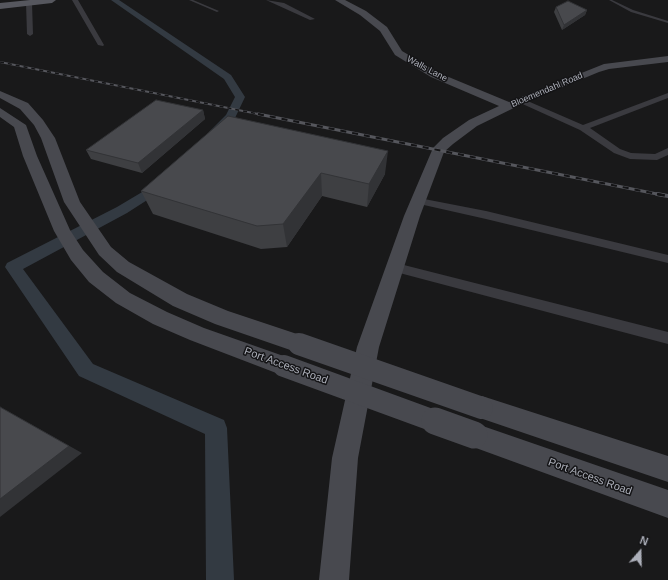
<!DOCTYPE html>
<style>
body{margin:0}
#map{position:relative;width:668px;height:580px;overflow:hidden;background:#19191a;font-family:Helvetica,sans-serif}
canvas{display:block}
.north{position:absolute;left:620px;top:532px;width:40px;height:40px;-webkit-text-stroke:3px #141416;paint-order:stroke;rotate:20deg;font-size:11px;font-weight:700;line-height:16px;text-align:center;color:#acafb9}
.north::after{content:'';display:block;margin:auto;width:14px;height:18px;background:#acafb9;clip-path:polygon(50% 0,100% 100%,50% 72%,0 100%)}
</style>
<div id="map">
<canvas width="668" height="580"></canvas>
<div class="north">N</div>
</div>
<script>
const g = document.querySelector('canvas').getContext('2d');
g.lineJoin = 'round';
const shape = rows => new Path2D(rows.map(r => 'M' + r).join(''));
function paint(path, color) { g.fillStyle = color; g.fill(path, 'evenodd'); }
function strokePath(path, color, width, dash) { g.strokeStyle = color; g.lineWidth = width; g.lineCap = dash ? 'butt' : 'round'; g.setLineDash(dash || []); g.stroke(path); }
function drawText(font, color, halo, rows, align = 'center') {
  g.font = font + ' Helvetica,sans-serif'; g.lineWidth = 3; g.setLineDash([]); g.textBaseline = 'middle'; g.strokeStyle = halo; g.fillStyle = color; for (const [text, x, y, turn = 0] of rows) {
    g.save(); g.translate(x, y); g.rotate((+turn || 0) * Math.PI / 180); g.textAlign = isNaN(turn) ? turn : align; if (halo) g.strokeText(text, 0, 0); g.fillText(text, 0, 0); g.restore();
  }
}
paint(shape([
 [111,0,119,0,231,75,245,97,235,118,219,134,211,134,209,132,226,115,235,97,224,79,111,0],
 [164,179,169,180,171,183,169,186,127,213,23,269,93,364,224,420,227,428,234,580,206,580,205,434,79,376,5,267,7,263,117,207,164,179]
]), '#333a42');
paint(shape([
 [189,0,193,0,219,11,217,12,189,0],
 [609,0,612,0,633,10,668,21,668,23,631,12,609,0]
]), '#3a3a3f');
paint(shape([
 [72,0,78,0,104,45,103,46,98,45,72,0],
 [266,0,284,3,315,19,310,20,266,0],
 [29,1,32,3,33,34,30,36,27,34,26,3,29,1],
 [668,93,668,98,590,128,620,149,631,153,655,154,668,148,668,155,657,160,630,159,614,153,580,130,516,101,523,99,583,125,668,93],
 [419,198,486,211,668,255,668,263,486,219,415,203,414,201,415,199,419,198],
 [396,263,668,332,668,344,392,271,390,268,392,265,396,263]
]), '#3a3a3f');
paint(shape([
 [335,0,345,0,366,11,387,27,402,51,439,73,509,102,604,64,668,56,668,62,609,69,599,72,524,103,477,126,453,144,444,152,420,216,379,347,358,458,349,580,319,580,332,458,357,347,404,216,433,148,443,138,469,120,499,106,431,77,395,55,380,31,360,15,335,0],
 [0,91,28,103,43,120,55,138,80,202,111,247,129,262,187,294,228,311,306,337,310,344,306,351,299,353,215,324,173,306,117,272,99,255,64,202,41,138,34,125,20,109,0,98,0,91],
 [0,108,26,125,37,156,70,230,83,250,103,272,130,293,167,312,204,328,292,359,295,366,292,373,284,376,190,340,153,324,116,303,89,282,71,260,54,231,23,156,14,127,0,117,0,108],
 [482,396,668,456,668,482,474,416,470,408,474,400,482,396],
 [474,423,668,490,668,518,465,444,462,435,465,426,474,423]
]), '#48494f');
paint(shape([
 [30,0,56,0,52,3,0,9,0,3,30,0]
]), '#56575e');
const railFar2 = shape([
 [0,62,263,115]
]);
const railFar1 = shape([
 [258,114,662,195]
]);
const rail = shape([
 [657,194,668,196]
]);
strokePath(railFar2, '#55565c', 2);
strokePath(railFar1, '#55565c', 3);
strokePath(rail, '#55565c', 4);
strokePath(railFar2, '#141416', 1.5, [4]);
strokePath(railFar1, '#141416', 2, [6]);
strokePath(rail, '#141416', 2.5, [8]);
strokePath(shape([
 [299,344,482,408],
 [284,366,437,422]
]), '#48494f', 22);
strokePath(shape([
 [435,421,474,435]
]), '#48494f', 27);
paint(shape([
 [556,7,587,10,585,15,562,30,554,12],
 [203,110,205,119,142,173,91,159,86,150],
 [228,116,385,174,367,207,322,196,287,247,261,249,153,214,141,191]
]), '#3e3f42');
paint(shape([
 [587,10,585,15,562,30,564,25],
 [203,110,205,119,142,173,138,163],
 [388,151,385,174,367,207,369,184],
 [321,173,322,196,287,247,283,224],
 [0,407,82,453,0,517]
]), '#323336');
const building = shape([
 [568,1,587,10,564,25,556,7,568,1],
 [156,100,203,110,138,163,86,150,156,100],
 [228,116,388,151,369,184,321,173,283,224,257,226,141,191,228,116],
 [0,407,69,446,0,499,0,407]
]);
paint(building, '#48494d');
strokePath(building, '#323336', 1);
drawText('9px', '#acafb9', '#141416', [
 ["Walls Lane",427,69,28],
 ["Bloemendahl Road",547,90,-23]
]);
drawText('11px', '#acafb9', '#141416', [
 ["Port Access Road",286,366,20],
 ["Port Access Road",590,477,20]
]);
</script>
